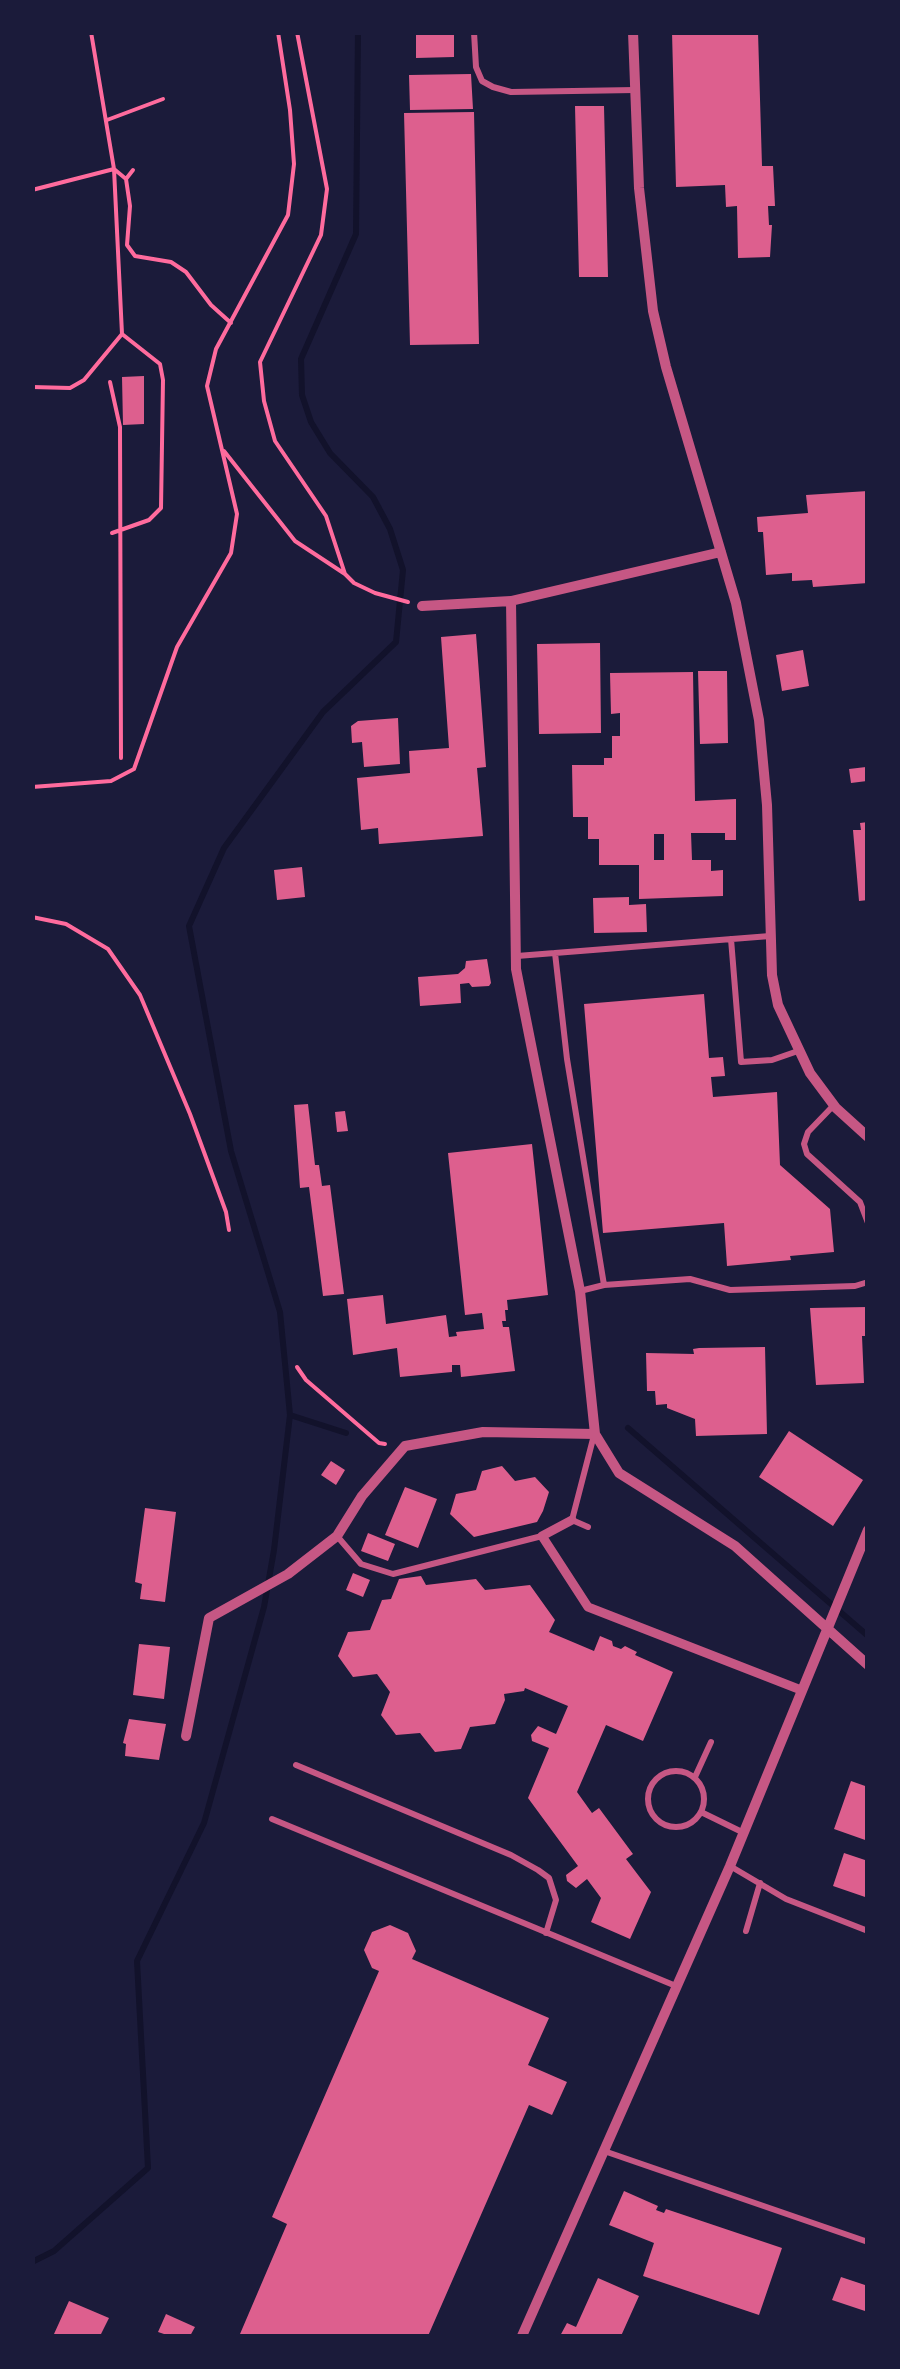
<!DOCTYPE html>
<style>
body{margin:0}
#map{position:relative;width:900px;height:2369px;overflow:hidden;background:#1b1b3a;font-family:Manrope,sans-serif}
canvas{display:block}
.frame{position:absolute;inset:0;border:35px solid #1b1b3a;pointer-events:none}
</style>
<div id="map">
<canvas width="900" height="2369"></canvas>
<div class="frame"></div>
</div>
<script>
const g = document.querySelector('canvas').getContext('2d');
g.lineJoin = 'round';
const shape = rows => new Path2D(rows.map(r => 'M' + r).join(''));
function strokePath(path, color, width, dash) { g.strokeStyle = color; g.lineWidth = width; g.lineCap = dash ? 'butt' : 'round'; g.setLineDash(dash || []); g.stroke(path); }
function paint(path, color) { g.fillStyle = color; g.fill(path, 'evenodd'); }
strokePath(shape([
 [290,1415,346,1433],
 [628,1428,868,1636],
 [32,2262,54,2251,148,2168,137,1961,204,1823,264,1607,274,1550,290,1415,280,1312,231,1151,189,926,224,848,323,712,396,642,403,570,390,529,373,497,330,453,311,422,302,395,301,359,356,234,358,32]
]), '#12122b', 6);
paint(shape([
 [416,32,454,32,454,57,416,58],
 [672,32,758,32,762,166,773,166,775,206,768,206,769,225,772,225,770,257,738,258,737,206,726,207,725,185,676,187],
 [471,74,473,109,410,110,409,75],
 [575,106,604,106,608,277,579,277],
 [474,112,479,344,410,345,404,113],
 [144,376,144,424,123,425,122,377],
 [868,491,868,583,813,587,812,580,792,581,792,573,766,575,763,532,758,532,757,517,808,513,806,495],
 [476,634,486,767,477,768,483,836,379,844,378,828,361,830,357,778,410,773,409,751,449,748,441,637],
 [600,643,601,733,539,734,537,644],
 [803,650,809,686,782,691,776,655],
 [698,671,727,671,728,743,700,744],
 [693,672,695,801,736,799,736,840,725,840,725,833,691,833,692,860,711,860,711,871,723,870,723,896,639,899,639,865,599,865,599,839,588,839,588,817,573,817,572,765,604,765,604,758,612,758,612,736,620,736,620,713,611,714,610,673],
 [654,834,664,834,664,860,654,860],
 [398,718,400,764,364,767,362,742,352,743,351,726,358,721],
 [866,767,867,781,851,783,849,769],
 [868,822,868,900,859,901,853,830,861,830,860,823],
 [302,867,305,897,277,900,274,870],
 [629,897,629,905,646,904,647,932,594,933,593,898],
 [487,959,491,983,489,986,472,987,469,983,460,984,461,1003,420,1006,418,977,458,974,465,968,466,961],
 [704,994,709,1058,723,1057,725,1076,711,1077,713,1097,777,1092,780,1165,830,1209,834,1252,790,1256,791,1260,727,1266,724,1223,603,1233,584,1004],
 [308,1104,315,1165,319,1165,322,1186,330,1185,344,1294,323,1296,309,1187,300,1188,294,1105],
 [345,1111,348,1131,337,1132,335,1112],
 [532,1144,548,1295,507,1300,508,1310,505,1310,506,1321,502,1321,503,1327,509,1327,515,1371,461,1377,460,1365,452,1365,452,1372,400,1377,397,1348,353,1355,347,1299,383,1295,386,1324,446,1315,449,1337,457,1336,456,1332,484,1329,482,1313,465,1315,448,1153],
 [868,1307,868,1336,862,1336,864,1383,816,1385,810,1308],
 [765,1347,767,1434,696,1436,695,1419,667,1408,667,1404,656,1405,655,1391,647,1391,646,1353,694,1354,693,1349,699,1348],
 [789,1431,863,1480,833,1526,759,1477],
 [331,1461,345,1470,336,1485,321,1475],
 [502,1466,515,1481,535,1477,549,1492,543,1511,537,1522,474,1537,450,1514,456,1494,476,1490,482,1471],
 [405,1487,437,1499,418,1548,385,1535],
 [145,1508,176,1512,165,1602,140,1599,142,1584,135,1582],
 [368,1533,395,1544,388,1561,361,1551],
 [353,1573,370,1580,363,1597,346,1590],
 [421,1576,426,1585,476,1579,485,1590,530,1585,555,1620,549,1632,594,1651,600,1636,612,1641,613,1646,621,1649,625,1646,637,1652,635,1655,673,1672,643,1741,606,1725,577,1792,592,1813,599,1808,633,1854,626,1859,651,1892,630,1939,591,1922,601,1898,587,1879,576,1888,567,1881,566,1875,578,1866,528,1798,549,1748,532,1741,531,1735,538,1726,556,1734,568,1706,525,1688,524,1691,504,1694,505,1700,495,1724,470,1727,461,1749,435,1752,420,1733,396,1735,381,1715,390,1692,377,1674,353,1677,338,1656,348,1632,370,1630,382,1600,391,1599,399,1579],
 [139,1644,170,1647,164,1699,133,1695],
 [129,1719,166,1724,159,1760,125,1756,126,1744,123,1743],
 [851,1781,868,1787,868,1841,834,1829],
 [844,1853,868,1861,868,1898,833,1886],
 [390,1925,408,1933,416,1951,412,1959,549,2018,528,2065,567,2082,552,2115,529,2105,428,2336,245,2336,240,2334,287,2224,272,2217,379,1971,372,1968,364,1950,372,1932],
 [624,2191,658,2206,656,2210,664,2213,666,2209,782,2248,759,2315,643,2276,654,2243,609,2225],
 [841,2277,868,2286,868,2312,832,2300],
 [598,2278,639,2296,621,2336,560,2336,567,2323,576,2327],
 [69,2301,109,2318,100,2336,61,2336,54,2334],
 [166,2314,195,2327,190,2336,170,2336,158,2332]
]), '#dd5f8e');
strokePath(shape([
 [91,32,114,169,122,334,160,364,163,380,161,508,149,520,112,533],
 [297,32,327,189,321,235,260,362,264,401,275,441,326,516,345,574],
 [107,120,163,99],
 [126,179,133,170],
 [32,190,114,169,126,179,130,206,127,245,135,256,171,262,186,272,211,305,231,323],
 [110,382,120,427,121,758],
 [32,387,70,388,84,380,122,334],
 [224,451,295,541,345,574,354,583,375,593,408,602],
 [32,787,111,781,134,769,177,647,231,553,237,514,207,386,216,349,288,215,294,164,290,110,278,32],
 [32,917,66,924,108,949,140,995,190,1114,226,1212,229,1230],
 [297,1367,306,1380,379,1443,385,1444]
]), '#ff6b9d', 4);
strokePath(shape([
 [474,32,476,67,482,81,493,87,511,92,635,90],
 [731,939,741,1062,772,1060,798,1051],
 [555,953,567,1059,604,1285,580,1291],
 [517,956,770,936],
 [833,1106,808,1132,804,1144,807,1154,860,1202,868,1223],
 [604,1285,690,1279,730,1290,855,1286,868,1282],
 [588,1527,572,1520,594,1435],
 [337,1536,361,1564,393,1574,542,1536],
 [296,1765,511,1855,538,1870,549,1878,556,1900,546,1933],
 '648 1799a28 28 0 1 1 56 0a28 28 0 1 1-56 0Z',
 [695,1777,711,1742],
 [701,1812,742,1832],
 [272,1819,676,1986],
 [730,1866,786,1899,868,1931],
 [746,1931,760,1883],
 [604,2151,868,2242]
]), '#c65784', 6);
strokePath(shape([
 [572,1520,542,1536,588,1607,801,1690]
]), '#c65784', 9);
strokePath(shape([
 [633,32,639,188,653,311,666,367,736,603,759,720,767,805,772,975,778,1005,810,1073,836,1108,868,1137],
 [511,601,516,969,580,1291,595,1434,619,1473,735,1546,868,1665],
 [422,606,511,601,721,552],
 [186,1736,209,1618,288,1574,337,1536,362,1496,405,1446,483,1432,595,1434],
 [522,2336,730,1866,868,1530]
]), '#c65784', 10);
</script>
